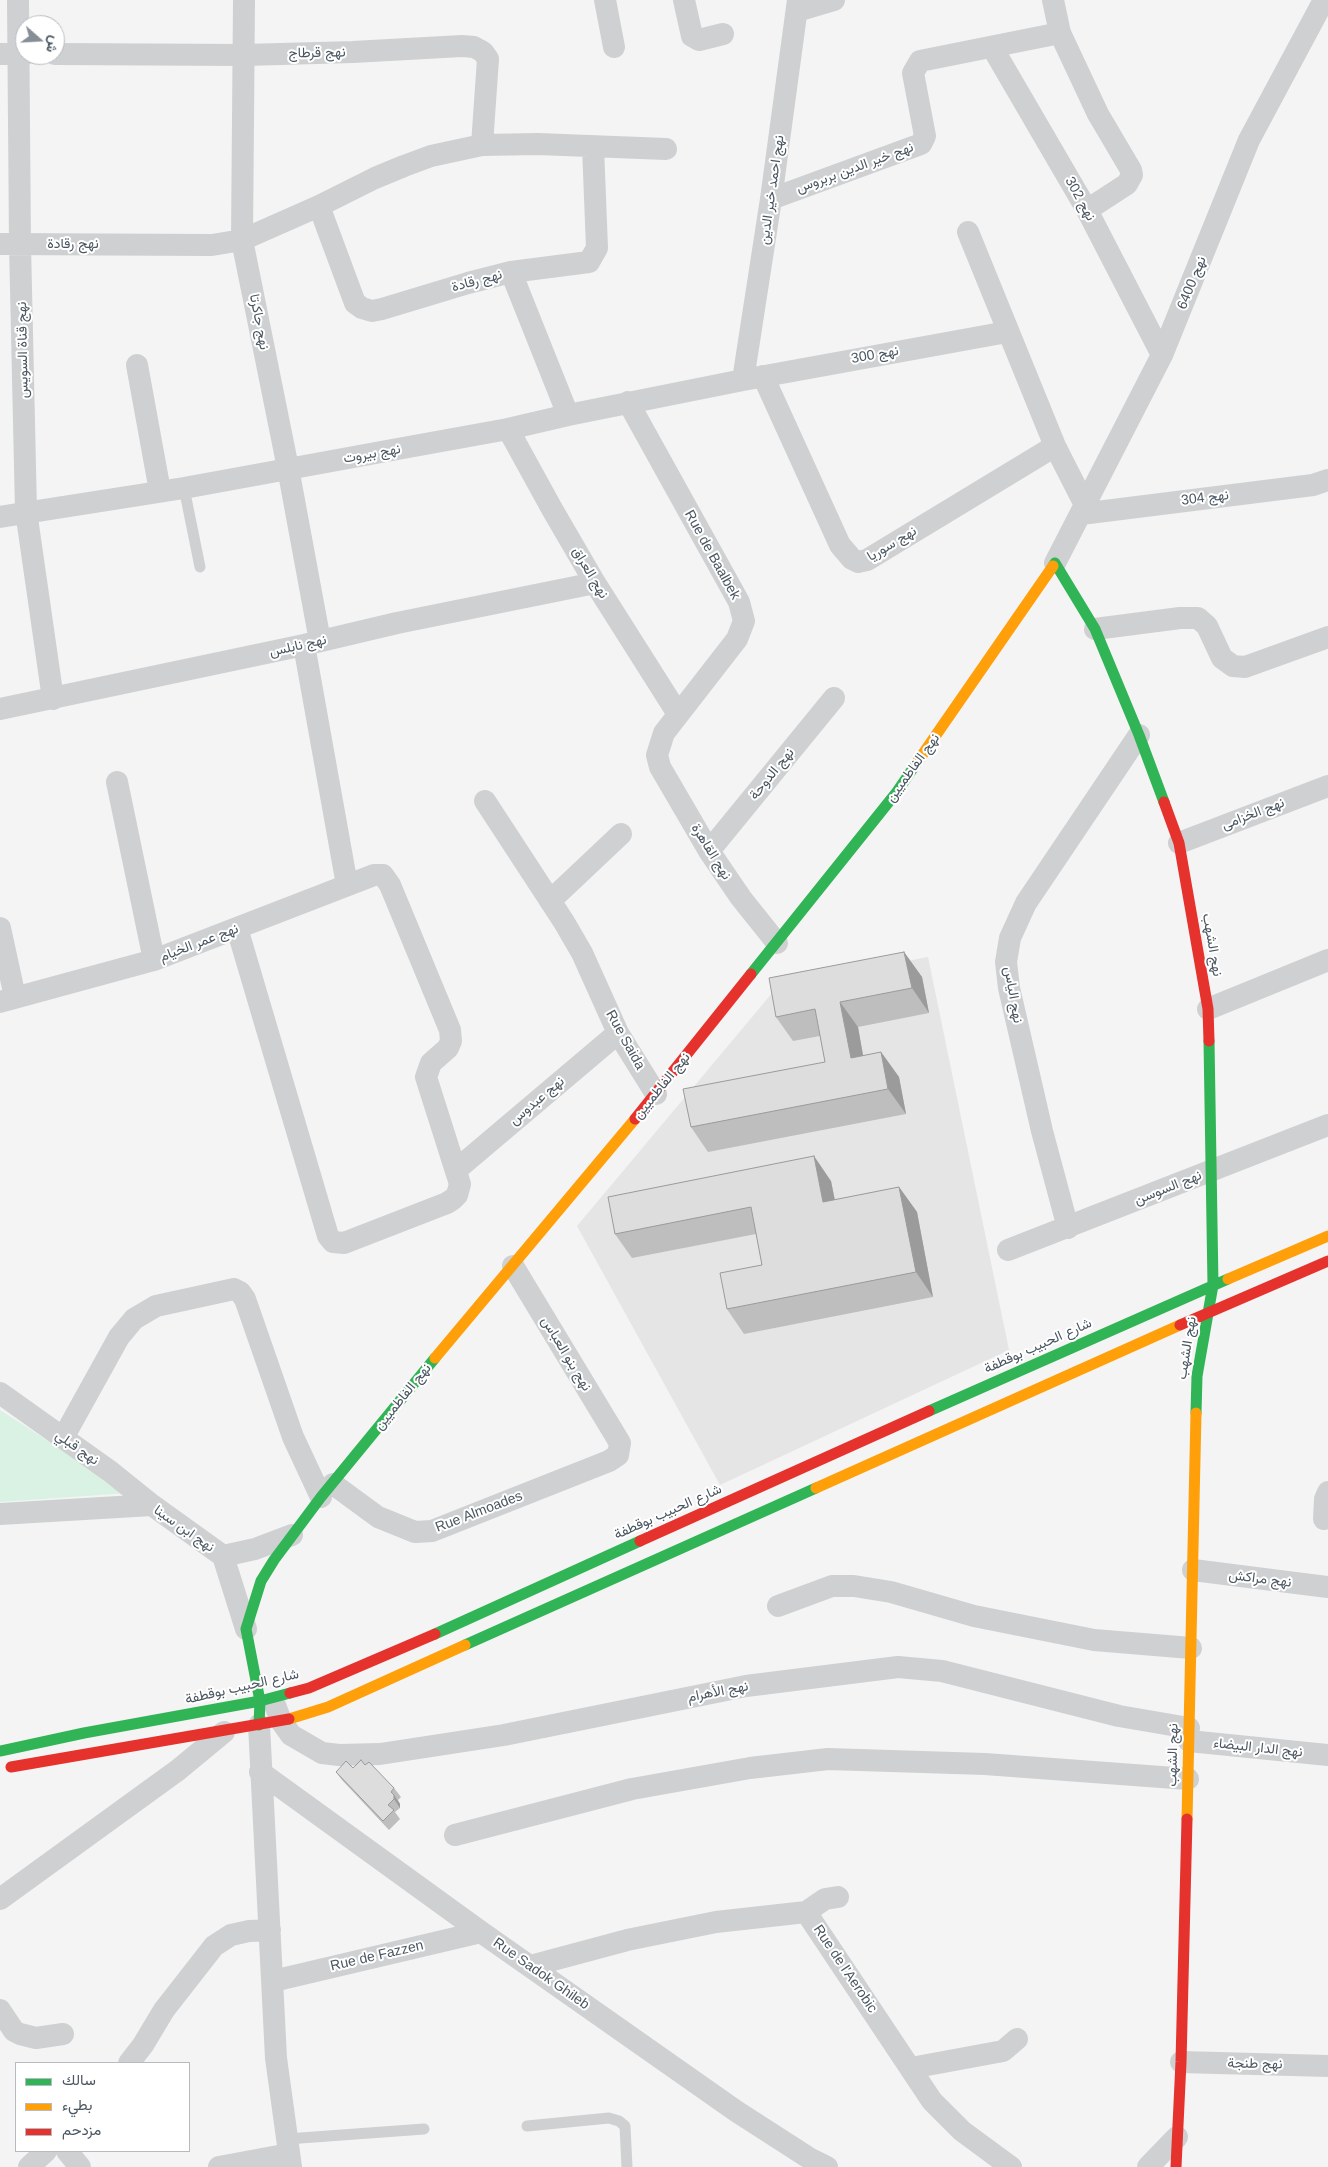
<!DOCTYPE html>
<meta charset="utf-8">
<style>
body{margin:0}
#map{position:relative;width:1328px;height:2167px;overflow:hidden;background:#f4f4f4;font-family:Arial,Vazirmatn,sans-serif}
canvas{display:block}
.legend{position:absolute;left:15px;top:2062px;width:175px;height:90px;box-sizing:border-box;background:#fff;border:1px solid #b7bbc0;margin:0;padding:6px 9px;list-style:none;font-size:15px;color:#4a5661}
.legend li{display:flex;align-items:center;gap:10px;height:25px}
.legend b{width:25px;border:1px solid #b7bbc0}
.north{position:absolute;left:15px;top:15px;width:50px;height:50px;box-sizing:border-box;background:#fff;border:1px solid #b7bbc0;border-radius:50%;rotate:109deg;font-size:14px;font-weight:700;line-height:20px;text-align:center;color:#4a5661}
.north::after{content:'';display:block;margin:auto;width:18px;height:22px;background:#868d94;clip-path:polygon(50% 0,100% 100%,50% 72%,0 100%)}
</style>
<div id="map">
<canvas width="1328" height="2167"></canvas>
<ul class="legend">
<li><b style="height:6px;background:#30b455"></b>سالك</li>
<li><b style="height:6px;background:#ff9f0a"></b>بطيء</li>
<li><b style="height:6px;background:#e5322d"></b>مزدحم</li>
</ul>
<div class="north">ش</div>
</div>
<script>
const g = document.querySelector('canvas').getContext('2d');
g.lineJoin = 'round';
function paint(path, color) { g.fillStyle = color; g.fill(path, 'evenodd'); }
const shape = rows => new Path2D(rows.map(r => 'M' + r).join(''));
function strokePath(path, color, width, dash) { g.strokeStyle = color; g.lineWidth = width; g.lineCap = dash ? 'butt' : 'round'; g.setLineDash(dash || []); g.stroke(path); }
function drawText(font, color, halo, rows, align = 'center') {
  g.font = font + ' Arial,Vazirmatn,sans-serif'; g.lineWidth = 4; g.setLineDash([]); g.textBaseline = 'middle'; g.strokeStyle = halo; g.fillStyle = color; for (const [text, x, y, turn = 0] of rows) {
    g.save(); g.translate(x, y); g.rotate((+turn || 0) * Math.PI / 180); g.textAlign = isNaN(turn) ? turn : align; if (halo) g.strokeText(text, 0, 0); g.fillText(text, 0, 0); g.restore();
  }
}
paint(shape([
 [928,957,1009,1350,720,1485,577,1226,778,986]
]), '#e6e5e6');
paint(shape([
 [0,1410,129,1493,0,1502]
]), '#d9f2e3');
strokePath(shape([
 [184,488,200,567],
 [527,2126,609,2118,619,2121,625,2126,627,2167],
 [287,2139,424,2129]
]), '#ced0d2', 11);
strokePath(shape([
 [18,0,20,244,26,511,53,699],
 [244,0,242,240,288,468,320,641],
 [605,0,614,47],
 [684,0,692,36,699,40,723,34],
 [1053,0,1060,33,1098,114,1131,170,1132,175,1127,184,1087,210],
 [797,11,834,0],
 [992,47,1087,210,1162,355],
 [0,54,25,54],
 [55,54,245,55,353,52,462,46,474,47,483,52,488,59,482,145],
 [771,199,921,144,925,136,913,73,920,61,1060,33],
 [319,206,355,303,362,308,372,311,382,309,468,283,511,272,589,262,597,248,593,147],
 [968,232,1055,446,1085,505],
 [0,244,212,245,242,240,319,206,375,178,404,166,431,156,482,145,538,144,666,149],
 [511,272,568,415],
 [137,365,160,491],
 [763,376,840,545,852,559,858,562,867,560,1055,446],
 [743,380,771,199,798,0],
 [628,402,739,602,744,621,737,639,664,733,657,755,660,767,709,851,741,898,777,943],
 [508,429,552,509,595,583,678,714],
 [1081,514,1313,485,1328,480],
 [0,517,184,488,403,448,508,429,568,415,743,380,1007,332],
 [1055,563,1162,355,1249,140,1324,0],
 [1095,629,1180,618,1198,618,1207,626,1222,658,1233,666,1245,667,1328,637],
 [304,645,347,885],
 [0,709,304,645,397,623,595,583],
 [117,782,154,960],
 [485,801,564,922,582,953,618,1033,656,1094],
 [1179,843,1328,786],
 [709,851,834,698],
 [550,901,621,834],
 [0,928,15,997],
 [0,1002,154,960,374,875,383,875,390,885,450,1030,451,1041,448,1048,431,1063,426,1077,460,1184,457,1195,453,1199,447,1203,344,1243,333,1242,328,1236,237,928],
 [1208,1009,1328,960],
 [456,1170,618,1033],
 [1068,1228,1042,1131,1009,988,1006,962,1010,938,1026,903,1139,735],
 [1008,1250,1328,1125],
 [0,1393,111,1472,152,1505,223,1556,246,1629],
 [63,1438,119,1337,134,1319,156,1306,234,1289,240,1292,245,1299,293,1437,321,1497],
 [333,1484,378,1517,415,1532,432,1531,609,1461,618,1455,620,1443,513,1266],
 [0,1514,152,1505],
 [1324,1519,1325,1499,1328,1492],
 [223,1556,255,1549,292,1535],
 [1193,1570,1328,1587],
 [778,1606,832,1586,854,1586,891,1592,974,1616,1094,1640,1191,1648],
 [275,1705,281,1721,291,1735,322,1753,339,1755,380,1754,504,1735,746,1686,898,1667,942,1671,1119,1716,1189,1728],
 [259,1725,276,2058,291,2167],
 [1189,1741,1328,1755],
 [260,1772,481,1932,736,2111,809,2158,827,2167],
 [455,1835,632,1789,750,1768,828,1759,985,1764,1188,1779],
 [0,1899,178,1770,224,1732],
 [806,1912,825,1899,838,1897],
 [530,1966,627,1940,716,1922,806,1912,932,2101,962,2131,1011,2167],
 [273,1981,481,1932],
 [0,2010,14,2031,20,2034,36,2038,63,2034],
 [1181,2062,1328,2066],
 [129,2063,143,2045,164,2010,214,1946,231,1935,249,1931,270,1930],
 [911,2068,1003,2051,1017,2039],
 [67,2151,80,2167],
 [29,2167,46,2151],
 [219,2167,289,2154],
 [1148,2167,1177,2137]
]), '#ced0d2', 22);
strokePath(shape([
 [1053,566,1055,563,1095,629,1139,735,1164,802],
 [751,974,896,793,918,761],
 [929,1411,1228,1279],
 [1196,1413,1197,1376,1213,1285,1209,1041],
 [435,1634,640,1541],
 [465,1645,816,1488],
 [259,1725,260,1701,246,1629,261,1581,274,1560,321,1497,435,1358],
 [0,1751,84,1733,260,1701,290,1693]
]), '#30b455', 11);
strokePath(shape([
 [918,761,1053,566],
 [1228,1279,1328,1236],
 [435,1358,635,1119],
 [816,1488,1180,1325],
 [289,1719,328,1707,465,1645],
 [1187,1819,1196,1413]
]), '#ff9f0a', 11);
strokePath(shape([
 [1164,802,1179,843,1208,1009,1209,1041],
 [635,1119,751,974],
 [1180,1325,1328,1261],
 [640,1541,929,1411],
 [290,1693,309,1688,435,1634],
 [11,1767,289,1719],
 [1176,2167,1181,2062,1187,1819]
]), '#e5322d', 11);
paint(shape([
 [904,952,922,977,929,1013,858,1027,863,1056,881,1052,899,1077,906,1114,708,1152,691,1127,825,1062,820,1036,793,1041,776,1017],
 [831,1181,835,1200,899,1187,917,1212,933,1297,744,1334,727,1309,762,1265,756,1234,632,1258,615,1234],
 [353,1768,394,1788,401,1797,398,1800,400,1804,400,1808,395,1812,400,1819,389,1830,342,1780,336,1772]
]), '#bebebf');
paint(shape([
 [904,952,922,977,929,1013,912,988],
 [840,1002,858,1027,868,1083,851,1058],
 [881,1052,899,1077,906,1114,888,1089],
 [814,1156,831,1181,840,1227,823,1202],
 [899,1187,917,1212,933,1297,916,1272],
 [394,1795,400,1804,400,1808,394,1799]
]), '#9b9b9b');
const building = shape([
 [904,952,912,988,840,1002,851,1058,881,1052,888,1089,691,1127,683,1089,825,1062,815,1009,776,1017,769,978,904,952],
 [814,1156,823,1202,899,1187,916,1272,727,1309,720,1273,762,1265,751,1207,615,1234,608,1197,814,1156],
 [361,1760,365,1765,369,1762,394,1788,391,1792,394,1795,394,1799,388,1805,394,1810,383,1821,336,1772,346,1761,353,1768,361,1760]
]);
paint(building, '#ddddde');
strokePath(building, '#9b9b9b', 1);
drawText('14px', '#4a5661', '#fff', [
 ["نهج قرطاج",317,53,-1],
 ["نهج خير الدين بربروس",855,168,-20],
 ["نهج احمد خير الدين",772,190,-82],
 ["نهج 302",1080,199,61],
 ["نهج رقادة",73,244],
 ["نهج رقادة",477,281,-15],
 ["نهج 6400",1192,283,-68],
 ["نهج جاكرتا",259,322,79],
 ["نهج قناة السويس",23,350,-91],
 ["نهج 300",875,355,-10],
 ["نهج بيروت",372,454,-10],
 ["نهج 304",1205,498,-7],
 ["نهج سوريا",892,544,-31],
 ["Rue de Baalbek",712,555,61],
 ["نهج العراق",590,573,59],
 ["نهج نابلس",298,646,-13],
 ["نهج الفاطميين",913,768,-54],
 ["نهج الدوحة",772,774,-51],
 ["نهج الخزامى",1253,814,-21],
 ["نهج القاهرة",711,852,58],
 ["نهج عمر الخيام",199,943,-21],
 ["نهج الشهب",1212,945,80],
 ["نهج الياس",1013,995,80],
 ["Rue Saida",625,1040,61],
 ["نهج الفاطميين",662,1086,-51],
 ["نهج عبدوس",537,1101,-40],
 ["نهج السوسن",1168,1188,-22],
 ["شارع الحبيب بوقطفة",1038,1346,-24],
 ["نهج الشهب",1187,1348,-81],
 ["نهج بنو العباس",566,1354,59],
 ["نهج الفاطميين",403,1397,-51],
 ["نهج قبلي",77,1448,35],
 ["Rue Almoades",479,1512,-21],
 ["شارع الحبيب بوقطفة",668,1512,-24],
 ["نهج ابن سينا",184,1529,35],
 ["نهج مراكش",1260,1579,7],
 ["شارع الحبيب بوقطفة",242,1687,-13],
 ["نهج الأهرام",718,1692,-11],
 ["نهج الدار البيضاء",1258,1748,6],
 ["نهج الشهب",1173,1755,-89],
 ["Rue de Fazzen",377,1956,-13],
 ["Rue de l'Aerobic",845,1969,56],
 ["Rue Sadok Ghileb",541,1974,35],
 ["نهج طنجة",1255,2064,1]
]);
</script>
